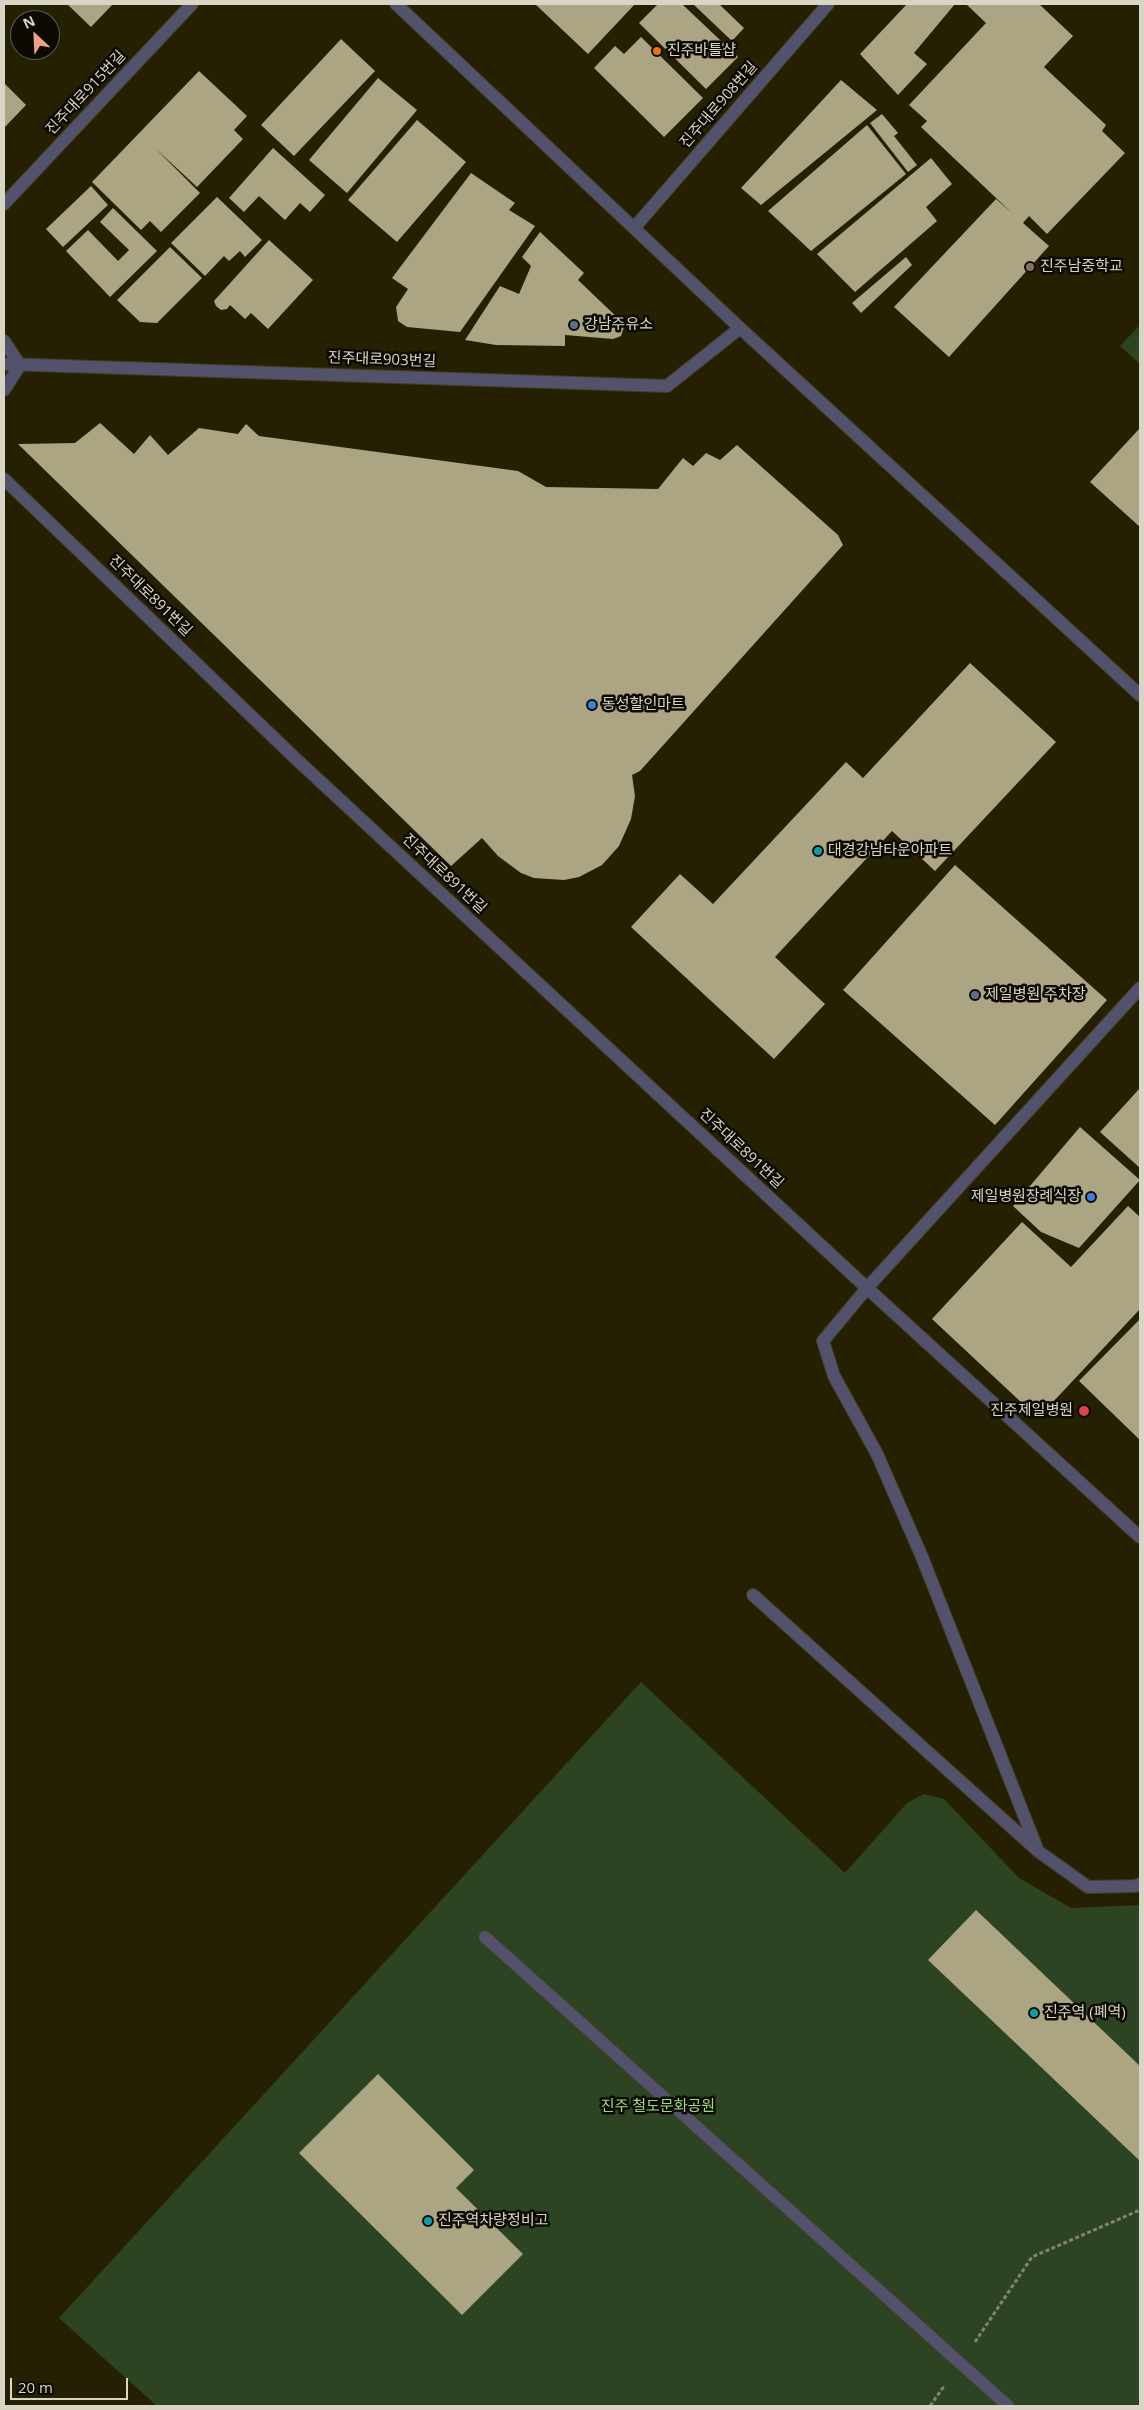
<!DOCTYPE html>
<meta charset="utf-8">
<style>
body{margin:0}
#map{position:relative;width:1144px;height:2410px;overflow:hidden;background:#262002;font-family:"Open Sans",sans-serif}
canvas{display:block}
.frame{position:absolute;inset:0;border:5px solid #d8d5c4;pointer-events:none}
.north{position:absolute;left:10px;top:10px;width:50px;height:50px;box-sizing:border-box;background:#0d0a02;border:1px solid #5e5b50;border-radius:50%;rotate:335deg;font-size:14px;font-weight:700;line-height:20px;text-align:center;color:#d8d5c4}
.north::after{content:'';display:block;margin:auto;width:18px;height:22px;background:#f39f85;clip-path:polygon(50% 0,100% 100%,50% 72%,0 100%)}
.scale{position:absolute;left:10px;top:2378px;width:118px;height:22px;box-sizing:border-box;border:2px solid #d8d5c4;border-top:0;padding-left:6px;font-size:15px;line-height:18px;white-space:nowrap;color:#d8d5c4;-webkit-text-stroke:4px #0d0a02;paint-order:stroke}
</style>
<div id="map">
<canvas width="1144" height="2410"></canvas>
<div class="frame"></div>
<div class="north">N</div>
<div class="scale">20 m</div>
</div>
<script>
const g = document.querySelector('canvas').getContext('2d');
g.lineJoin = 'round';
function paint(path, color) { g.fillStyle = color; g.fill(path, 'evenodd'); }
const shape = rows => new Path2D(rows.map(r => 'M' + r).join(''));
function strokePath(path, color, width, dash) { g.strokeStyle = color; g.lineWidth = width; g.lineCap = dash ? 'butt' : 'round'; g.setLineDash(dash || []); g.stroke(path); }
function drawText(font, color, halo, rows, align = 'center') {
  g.font = font + ' "Open Sans","Noto Sans KR",sans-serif'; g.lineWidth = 5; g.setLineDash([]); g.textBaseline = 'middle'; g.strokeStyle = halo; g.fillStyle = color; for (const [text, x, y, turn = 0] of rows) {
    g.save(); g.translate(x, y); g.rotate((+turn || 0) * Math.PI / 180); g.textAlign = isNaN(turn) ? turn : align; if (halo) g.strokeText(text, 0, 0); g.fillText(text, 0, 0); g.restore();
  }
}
paint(shape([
 [1140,325,1140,364,1120,346],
 [641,1682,845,1873,907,1803,924,1794,944,1799,1019,1878,1071,1908,1140,1905,1140,2406,157,2406,59,2318]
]), '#2d4422');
paint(shape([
 [67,4,113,4,91,27],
 [535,4,635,4,588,54],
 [658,4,682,4,738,57,706,89,639,23],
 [693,4,719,4,744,28,732,41],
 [907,4,955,4,914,53,927,64,898,95,860,54],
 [966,4,1039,4,1073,36,1044,67,1106,125,1102,131,1125,153,1047,234,1029,216,1023,223,1049,246,949,357,894,307,996,199,1013,214,921,127,927,121,909,105,986,23],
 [641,37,703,98,664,137,594,68,615,46,624,54],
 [341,39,375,71,294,156,261,125],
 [199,71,247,116,234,130,243,139,197,187,155,148,200,193,161,232,150,221,141,230,92,182],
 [378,78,417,110,347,193,309,160],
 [841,80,877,110,761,205,741,188],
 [4,83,26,105,4,128],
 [882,114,898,133,894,136,917,165,908,172,870,123],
 [417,120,466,162,397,242,348,200],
 [867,125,906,174,811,251,768,211],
 [273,148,325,195,310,212,300,203,285,220,259,196,244,212,229,198],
 [931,158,952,184,926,207,937,221,855,292,817,254],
 [471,173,515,203,509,210,535,226,460,332,407,327,398,321,396,307,408,289,392,278],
 [91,186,108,205,63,247,46,229],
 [217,197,262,240,245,257,240,251,229,261,224,256,205,276,171,243],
 [113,208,157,251,110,297,66,251,88,230,118,261,129,250,100,222],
 [540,232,584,273,578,280,622,322,624,327,621,336,613,339,565,335,565,346,496,345,465,340,500,286,519,294,531,266,522,257],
 [269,240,313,280,268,329,251,313,245,319,230,305,227,309,221,310,216,306,214,301],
 [170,247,202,278,157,323,140,322,117,300],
 [906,257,912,265,861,313,852,303],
 [100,423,134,454,150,435,168,455,199,428,238,434,246,424,259,436,518,471,546,487,658,489,683,458,693,466,706,453,720,460,737,445,838,535,843,545,640,771,632,775,635,796,631,819,619,846,602,865,579,877,564,880,534,878,521,873,498,856,482,838,451,866,18,444,75,443],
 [1140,428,1140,527,1090,482],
 [970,663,1056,742,935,871,892,831,775,957,825,1004,774,1059,631,927,680,874,713,904,846,762,863,778],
 [955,865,1107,1000,995,1125,843,990],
 [1140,1088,1140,1168,1100,1132],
 [1080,1127,1140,1180,1079,1248,1041,1232,1013,1206],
 [1128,1206,1140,1217,1140,1309,1038,1418,932,1319,1022,1222,1071,1267],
 [1140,1319,1140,1440,1079,1381],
 [976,1910,1140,2066,1140,2161,928,1960],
 [378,2074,474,2170,456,2188,523,2254,462,2315,299,2153]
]), '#aba583');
const minor = shape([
 [396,4,740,328,1140,695],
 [4,204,192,4],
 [634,228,828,4],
 [4,341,20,365,4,390],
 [4,364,667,386,740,328],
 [4,479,295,758,867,1288,1140,1537],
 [753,1595,1038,1851,1088,1887,1136,1886,1140,1884],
 [1038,1851,922,1557,877,1454,834,1376,823,1341,867,1288,1140,988],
 [485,1937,1008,2406]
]);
strokePath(minor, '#423d21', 14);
strokePath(shape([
 [975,2342,1032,2257,1140,2210],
 [930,2406,944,2386]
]), '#87836c', 3, [4, 2.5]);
strokePath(minor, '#53526d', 12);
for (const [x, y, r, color] of [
 [657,51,5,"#e8710a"],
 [1030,267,5,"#8d6e63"],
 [574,325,5,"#5c6f8a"],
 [592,705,5,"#3f7fe0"],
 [818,851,5,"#0f9aa8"],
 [975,995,5,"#5c6f8a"],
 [1091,1197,5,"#3f7fe0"],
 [1084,1411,6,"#e0444e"],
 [1034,2013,5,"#0f9aa8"],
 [428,2221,5,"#0f9aa8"]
]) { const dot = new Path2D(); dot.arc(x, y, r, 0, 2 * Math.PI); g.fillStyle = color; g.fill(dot); strokePath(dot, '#0d0a02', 2); }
drawText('15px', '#d8d5c4', '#0d0a02', [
 ["진주바틀샵",667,51],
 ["진주남중학교",1040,267],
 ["강남주유소",584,325],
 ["동성할인마트",602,705],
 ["대경강남타운아파트",828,851],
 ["제일병원 주차장",985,995],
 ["제일병원장례식장",1081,1197,"right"],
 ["진주제일병원",1073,1411,"right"],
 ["진주역 (폐역)",1044,2013],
 ["진주역차량정비고",438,2221]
], 'left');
drawText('15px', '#d8d5c4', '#0d0a02', [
 ["진주대로915번길",86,93,-47],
 ["진주대로908번길",719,105,-49],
 ["진주대로903번길",382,360,2],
 ["진주대로891번길",150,596,44],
 ["진주대로891번길",444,874,43],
 ["진주대로891번길",741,1149,43]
]);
drawText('15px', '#a0d984', '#0d0a02', [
 ["진주 철도문화공원",658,2107]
]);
</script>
